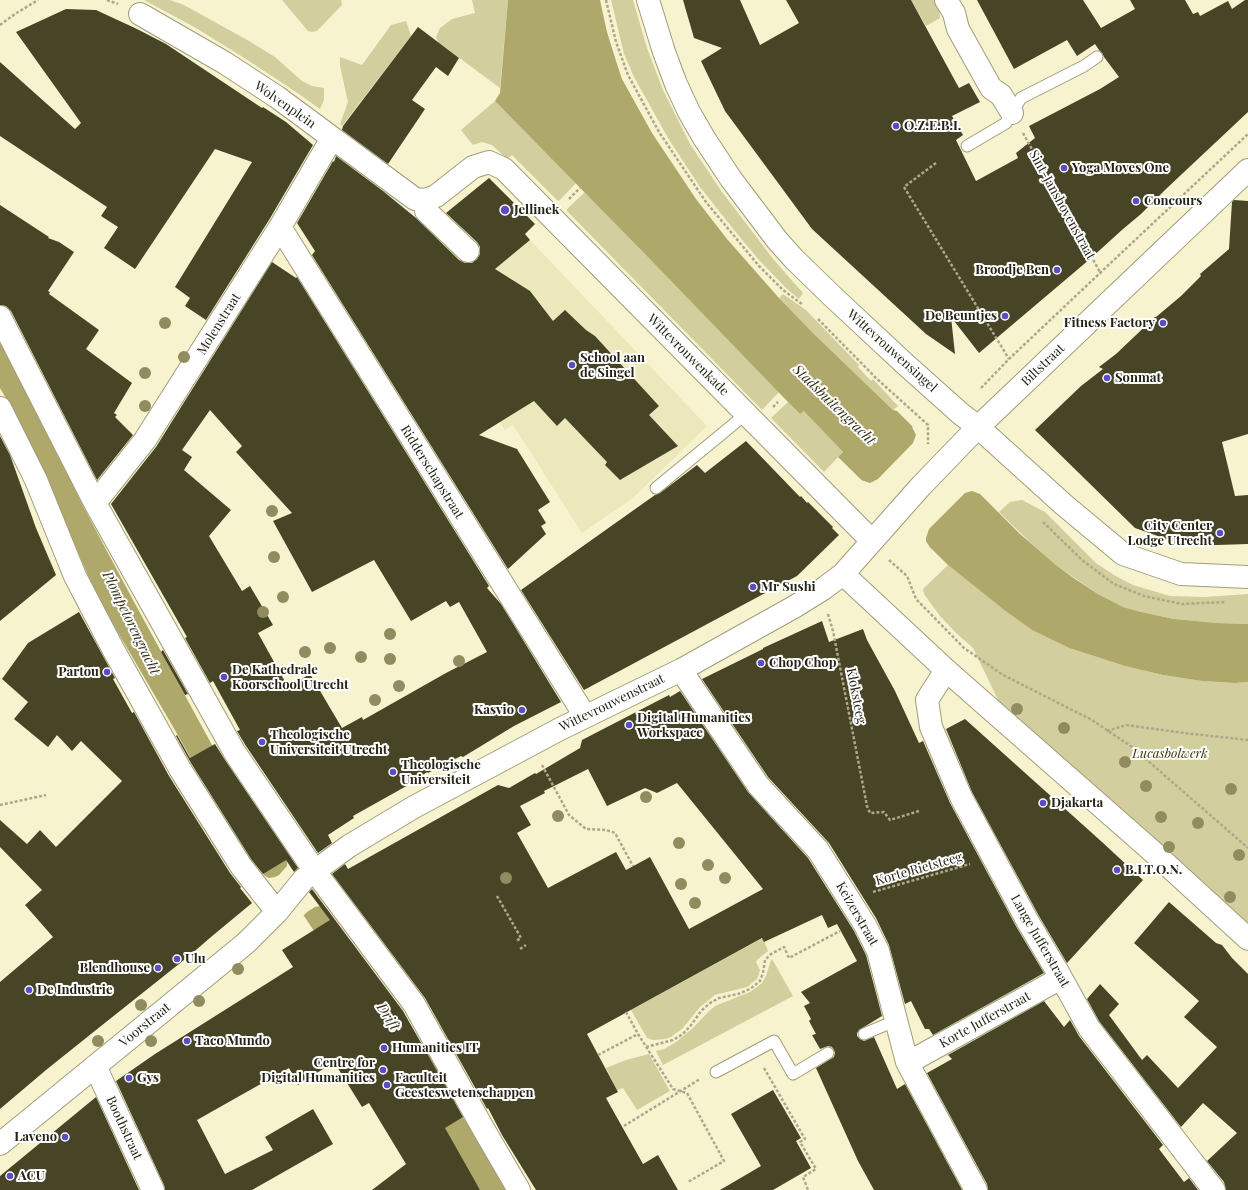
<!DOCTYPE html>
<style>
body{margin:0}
canvas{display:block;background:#f7f3cf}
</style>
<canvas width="1248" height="1190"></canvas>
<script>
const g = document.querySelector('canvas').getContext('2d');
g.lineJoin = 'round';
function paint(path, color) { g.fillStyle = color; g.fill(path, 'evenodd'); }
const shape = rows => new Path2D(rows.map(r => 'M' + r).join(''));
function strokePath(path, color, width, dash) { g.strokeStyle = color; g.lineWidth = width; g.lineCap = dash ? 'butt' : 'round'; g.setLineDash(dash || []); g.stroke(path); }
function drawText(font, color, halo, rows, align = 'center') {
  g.font = font + ' "Playfair Display",serif'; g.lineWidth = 4; g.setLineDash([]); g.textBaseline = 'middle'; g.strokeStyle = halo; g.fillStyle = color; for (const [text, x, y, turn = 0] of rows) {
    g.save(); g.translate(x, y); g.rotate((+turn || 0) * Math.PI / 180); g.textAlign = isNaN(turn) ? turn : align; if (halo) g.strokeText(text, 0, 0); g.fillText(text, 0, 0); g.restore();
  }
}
paint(shape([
 [530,240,707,426,632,499,582,533,513,425,505,430,500,422,488,275]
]), '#ece8bc');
paint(shape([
 [144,0,170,0,184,5,249,41,275,57,302,81,312,86,324,88,324,100,320,109,299,94,246,59,196,28],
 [282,0,341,0,342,5,317,31,312,32,308,31],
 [472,0,508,0,500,88,438,42,436,37,440,28,452,19,475,13],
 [611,0,633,0,647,48,663,90,690,144,722,192,774,260,803,293,799,299,787,289,759,260,734,230,700,187,668,138,634,77,624,54],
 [911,0,935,0,939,8,940,18,926,26],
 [406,21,411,36,342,126,340,124,348,102,340,66,340,57,362,65,391,25],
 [495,101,576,183,559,201,557,200,512,155,507,159,503,155,492,145,482,142,473,145,461,130],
 [585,192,779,392,762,410,567,211,567,209],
 [783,294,806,310,859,365,858,367,871,381,873,379,898,406,897,407,893,410,814,334,779,298],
 [788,402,800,414,804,410,843,452,824,472,771,418],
 [1022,500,1045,512,1096,563,1114,575,1133,585,1170,596,1205,597,1248,594,1248,624,1217,623,1174,619,1141,612,1123,607,1098,594,1056,565,1035,547,999,512,1010,502],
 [948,565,1004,610,1032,630,1069,648,1125,666,1163,675,1202,681,1235,683,1248,682,1248,929,1000,704,973,648,956,633,940,616,924,594,923,589],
 [763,938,768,951,757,960,756,962,760,970,759,974,757,979,747,987,715,995,700,1007,683,1028,671,1037,665,1039,653,1040,647,1038,631,1010],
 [772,959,793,996,663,1065,656,1051,664,1049,676,1042,693,1028,709,1011,715,1006,750,992,762,983,766,976,771,960],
 [649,1054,670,1091,637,1110,623,1088,617,1090,606,1068,626,1060]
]), '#d3ce9e');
paint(shape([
 [508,0,600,0,607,32,616,61,622,79,652,133,696,199,727,239,779,298,814,334,893,410,897,411,1020,534,1056,565,1075,579,1098,594,1123,607,1141,612,1174,619,1217,623,1248,624,1248,682,1235,683,1202,681,1163,675,1125,666,1069,648,1032,630,1004,610,948,565,838,457,843,452,804,411,800,414,788,402,645,254,495,101,500,93],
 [0,340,25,387,83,506,133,600,212,745,272,838,325,907,327,909,432,1059,456,1102,455,1103,461,1114,508,1190,480,1190,320,940,304,916,264,875,242,839,214,799,172,725,99,600,38,462,14,412,0,388]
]), '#afa86b');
paint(shape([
 [914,426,981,493,980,494,972,491,965,493,929,529,926,538,926,541,929,546,928,548,859,481,861,480,870,483,878,479,913,443,916,435,912,427],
 [287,859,326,907,320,906,315,907,307,912,302,917,263,875,269,878,275,877,279,875,287,866]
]), '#f7f3cf');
paint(shape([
 [683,0,740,0,760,45,799,23,786,0,911,0,959,88,969,83,980,102,952,116,963,135,956,140,976,181,1018,158,1016,153,1035,138,1029,126,1100,89,1119,77,1104,57,1102,53,1099,50,1095,44,1077,56,1067,40,1014,69,977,0,1083,0,1101,28,1135,9,1130,0,1185,0,1193,14,1198,12,1200,16,1228,1,1232,9,1245,0,1248,0,1248,112,1166,189,1141,214,1123,229,1090,259,979,353,951,317,955,354,926,334,812,229,725,111,701,61,722,48,694,38],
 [66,9,96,10,137,29,166,44,262,108,263,107,286,122,313,145,269,220,206,320,185,306,190,298,175,287,252,162,215,149,135,269,104,248,118,227,101,216,107,207,0,136,0,62,75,129,81,123,16,32],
 [418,27,459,58,448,76,436,67,412,100,425,109,388,164,342,130,343,126],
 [336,156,383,191,416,218,459,260,465,263,472,263,477,259,480,254,480,247,477,242,446,213,489,178,535,224,525,234,530,240,495,269,530,291,553,321,565,310,586,330,595,336,659,406,649,415,678,446,620,480,605,465,607,462,565,418,557,426,534,401,479,435,517,449,550,502,538,510,546,523,541,526,546,534,508,569,312,255,315,251,297,223,333,161,334,162],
 [1234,200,1248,201,1248,434,1222,442,1235,496,1248,495,1248,544,1186,546,1135,528,1035,430,1081,386,1103,369,1099,367,1116,354,1155,317,1156,317,1181,296,1201,276,1200,274,1229,249,1232,202],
 [0,205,49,237,48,238,59,242,74,252,48,291,50,292,49,294,99,330,86,349,132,383,114,413,117,415,115,417,133,435,97,480,11,311,6,306,0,305],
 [272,262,296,278,297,277,489,586,487,588,501,604,561,702,514,726,463,757,461,756,428,773,427,772,410,784,353,816,354,818,328,835,332,843,318,853,246,746,237,731,240,730,213,681,210,683,185,638,187,637,111,504,156,447],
 [210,410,242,446,236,452,292,513,273,521,312,592,374,560,411,621,446,601,450,607,459,602,487,652,446,673,363,720,362,717,342,728,310,674,288,687,258,633,273,625,250,586,242,591,209,536,231,510,184,470,192,457,182,450],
 [0,436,10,455,36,528,56,575,0,621],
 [746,441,800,497,801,496,807,503,808,502,833,527,832,528,839,535,797,576,584,690,521,590,655,495,660,493,697,465,705,473],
 [79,612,115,678,113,679,132,713,134,712,169,776,230,873,241,887,240,888,252,903,211,937,189,956,96,1030,46,1070,0,1109,0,982,53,937,25,905,42,890,0,847,0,820,27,844,40,830,56,847,122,781,81,741,72,751,57,735,48,747,14,719,28,702,2,679,28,643],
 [822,621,829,642,863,629,867,640,895,691,919,743,923,741,950,803,1017,928,1044,973,933,1035,929,1029,925,1029,911,1001,905,1004,889,945,876,918,829,843,768,777,702,679,763,649,763,648],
 [163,650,188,694,185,695,161,652],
 [680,691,748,792,808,858,854,931,866,955,882,1016,859,1030,857,1033,857,1036,860,1039,864,1041,874,1037,897,1089,905,1084,962,1190,874,1190,858,1161,816,1068,834,1057,835,1053,834,1050,832,1047,828,1046,820,1049,812,1035,816,1034,809,1021,811,1019,804,1006,810,1003,801,992,857,961,837,924,828,928,822,915,764,942,762,938,587,1034,618,1092,606,1098,643,1164,658,1155,678,1190,536,1190,502,1135,488,1108,487,1109,425,998,332,874,345,864,348,869,498,785,509,788,535,773,536,774,580,748,582,740,669,695,670,697],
 [588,769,607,806,645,788,657,793,677,783,763,889,689,929,650,857,626,870,616,852,548,888,517,833,531,825,520,806,545,793,544,791],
 [965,719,1102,842,1143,880,1067,963,1039,916,972,792,946,729],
 [177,735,190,758,215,744,225,760,298,868,294,872,286,860,263,874,251,859,191,763,176,736],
 [312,889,403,1011,463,1117,445,1128,480,1190,372,1190,406,1164,369,1103,362,1107,334,1062,298,1085,289,1068,197,1120,225,1174,273,1150,265,1137,313,1109,333,1144,252,1190,165,1190,164,1185,116,1081,155,1054,293,967,282,950,330,920,309,892],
 [1169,902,1216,943,1222,945,1232,958,1248,974,1248,1190,1226,1190,1224,1182,1207,1161,1237,1133,1203,1103,1181,1127,1099,1021,1087,999,1100,984,1119,1004,1109,1015,1142,1060,1147,1055,1178,1088,1217,1047,1184,1017,1199,1001,1134,943],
 [1044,1001,1064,1027,1070,1020,1079,1036,1163,1145,1159,1149,1184,1182,1189,1178,1198,1190,988,1190,987,1184,927,1073,952,1059,948,1055],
 [773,1090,801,1138,796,1141,811,1168,773,1190,720,1190,761,1166,731,1114],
 [96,1097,139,1190,0,1190,0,1176]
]), '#484426');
const lane = shape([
 [967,146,1006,123,1021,98,1084,66,1097,57],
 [656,488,746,414],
 [864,1034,897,1020],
 [716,1072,774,1041,793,1074,828,1053]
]);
const street = shape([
 [946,0,954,13,958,29,991,88,1001,95,1012,113],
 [140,14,225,63,277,97,415,199,425,200,436,196,473,167,489,162,504,169,872,541],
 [425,200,426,211,468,251],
 [280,227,585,716],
 [0,317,95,503,235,753,314,870,414,1004,484,1130,519,1190],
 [0,408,36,480,75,576,113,649,180,769,241,866,277,912],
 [95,503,145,440,280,227,332,138],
 [843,574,946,670,1152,851,1248,939],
 [681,670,758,785,818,850,865,925,878,951,907,1062,976,1190],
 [946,670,927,700,931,727,961,797,1028,922,1059,974,1089,1028,1214,1190],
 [907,1062,911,1061,1061,978],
 [95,1066,153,1190],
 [0,1144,246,943,277,912,304,879,349,846,414,807,560,729,681,670,794,607,823,589,843,574,921,486,978,427]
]);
const secondary = shape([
 [648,0,664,52,676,84,689,112,704,138,731,179,777,240,794,259,831,295,905,364,961,414,978,427,1063,504,1123,554,1181,574,1248,577],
 [978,427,1248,170]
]);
strokePath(lane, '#a09d7b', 13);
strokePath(street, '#a09d7b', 24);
strokePath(secondary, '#a09d7b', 24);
strokePath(shape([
 [107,0,118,4],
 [606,0,616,42,628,75,659,132,706,202,759,266,783,290,803,305],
 [0,25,15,14,38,0],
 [1023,133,1101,274],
 [936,163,904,187,1009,359],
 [569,199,580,188],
 [818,319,876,378,928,425,928,444],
 [981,388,1009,359,1100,273,1248,134],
 [773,407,778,402],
 [1043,522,1082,560,1114,584,1144,596,1182,604,1225,602],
 [889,560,907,576,916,599,964,648,1003,675,1092,720,1132,747,1248,848],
 [828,614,833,631,867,806,870,813,884,812,890,820,919,811],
 [1107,731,1126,725,1184,733,1248,740],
 [542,765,569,815,586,829,606,830,615,833,633,866],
 [0,805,46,795],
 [873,892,970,864],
 [497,896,521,938,516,941],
 [520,949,526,945],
 [626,1012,638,1034,673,1089,687,1093,724,1161,688,1182],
 [646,1047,673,1040,683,1034,692,1024,701,1011,710,1003,719,998,738,994,750,989,760,981,763,973,765,960,771,954,784,947,789,958,840,931],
 [598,1055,638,1034],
 [764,1068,805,1139,800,1142,816,1169,803,1177,808,1190],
 [624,1126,700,1079]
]), '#aba88c', 2.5, [3, 2]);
strokePath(lane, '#fff', 11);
strokePath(street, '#fff', 22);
strokePath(secondary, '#fff', 22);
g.fillStyle = '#918c5f';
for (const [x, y] of [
 [165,323],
 [184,357],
 [145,373],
 [145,406],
 [272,511],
 [274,557],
 [283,597],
 [263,612],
 [390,634],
 [330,648],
 [305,652],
 [361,657],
 [390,659],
 [459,661],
 [399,686],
 [375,700],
 [1017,709],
 [1064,728],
 [1125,762],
 [1146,786],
 [1231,789],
 [646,797],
 [558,816],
 [1161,817],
 [1198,823],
 [679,843],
 [1169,847],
 [1239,855],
 [708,865],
 [506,878],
 [725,878],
 [681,884],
 [1230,897],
 [695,903],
 [238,969],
 [199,1001],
 [141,1005],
 [98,1041],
 [151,1041]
]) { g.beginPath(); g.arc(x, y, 6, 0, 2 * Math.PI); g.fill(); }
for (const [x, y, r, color] of [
 [896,126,4,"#594cc4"],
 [1064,168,4,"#594cc4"],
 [1136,201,4,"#594cc4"],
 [505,210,5,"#594cc4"],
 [1057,270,4,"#594cc4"],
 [1005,316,4,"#594cc4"],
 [1163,323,4,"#594cc4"],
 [572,365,4,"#594cc4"],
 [1107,378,4,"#594cc4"],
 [1220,533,4,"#594cc4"],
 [753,587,4,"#594cc4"],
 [761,663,4,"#594cc4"],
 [107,672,4,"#594cc4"],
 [224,677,4,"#594cc4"],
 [522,710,4,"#594cc4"],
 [629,725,4,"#594cc4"],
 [262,742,4,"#594cc4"],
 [393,772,4,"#594cc4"],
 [1043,803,4,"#594cc4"],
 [1117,870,4,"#594cc4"],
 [177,959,4,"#594cc4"],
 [158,968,4,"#594cc4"],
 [29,990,4,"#594cc4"],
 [187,1041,4,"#594cc4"],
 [384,1048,4,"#594cc4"],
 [383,1070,4,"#594cc4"],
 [129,1078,4,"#594cc4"],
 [387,1085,4,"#594cc4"],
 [65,1137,4,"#594cc4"],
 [10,1176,4,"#594cc4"]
]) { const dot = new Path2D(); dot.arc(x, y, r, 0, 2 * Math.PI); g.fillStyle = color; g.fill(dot); strokePath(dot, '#fff', 1.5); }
drawText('13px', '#242315', '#fff', [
 ["Wolvenplein",285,105,35],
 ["Sint-Janshovenstraat",1062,205,61],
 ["Molenstraat",219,324,-58],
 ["Wittevrouwensingel",892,351,42],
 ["Wittevrouwenkade",688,355,45],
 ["Biltstraat",1043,365,-44],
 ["Ridderschapstraat",432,472,58],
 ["Kloksteeg",856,696,79],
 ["Wittevrouwenstraat",612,703,-26],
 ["Korte Rietsteeg",919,869,-16],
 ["Keizerstraat",857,914,60],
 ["Lange Jufferstraat",1040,941,60],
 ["Korte Jufferstraat",985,1020,-29],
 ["Voorstraat",145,1025,-39],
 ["Boothstraat",124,1128,65]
]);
drawText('bold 13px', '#242315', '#fff', [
 ["O.Z.E.B.I.",904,126],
 ["Yoga Moves One",1072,168],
 ["Concours",1144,201],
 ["Jellinek",514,210],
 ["Broodje Ben",1049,270,"right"],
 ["De Beuntjes",997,316,"right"],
 ["Fitness Factory",1155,323,"right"],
 ["School aan",580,358],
 ["de Singel",580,373],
 ["Sonmat",1115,378],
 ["City Center",1212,526,"right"],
 ["Lodge Utrecht",1212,541,"right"],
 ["Mr Sushi",761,587],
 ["Chop Chop",769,663],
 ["De Kathedrale",232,670],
 ["Koorschool Utrecht",232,685],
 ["Partou",99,672,"right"],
 ["Kasvio",514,710,"right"],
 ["Digital Humanities",637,718],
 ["Workspace",637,733],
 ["Theologische",270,735],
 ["Universiteit Utrecht",270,750],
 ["Theologische",401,765],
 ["Universiteit",401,780],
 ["Djakarta",1051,803],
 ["B.I.T.O.N.",1125,870],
 ["Ulu",185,959],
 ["Blendhouse",150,968,"right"],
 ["De Industrie",37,990],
 ["Taco Mundo",195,1041],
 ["Humanities IT",392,1048],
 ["Centre for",375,1063,"right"],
 ["Digital Humanities",375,1078,"right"],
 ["Gys",137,1078],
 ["Faculteit",395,1078],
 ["Geesteswetenschappen",395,1093],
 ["Laveno",57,1137,"right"],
 ["ACU",18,1176]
], 'left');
drawText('italic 13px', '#3d3703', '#fff', [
 ["Lucasbolwerk",1170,754]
]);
drawText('italic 14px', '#312e11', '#fff', [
 ["Stadsbuitengracht",834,405,44],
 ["Plompetorengracht",131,623,64],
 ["Drift",388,1017,57]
]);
</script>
